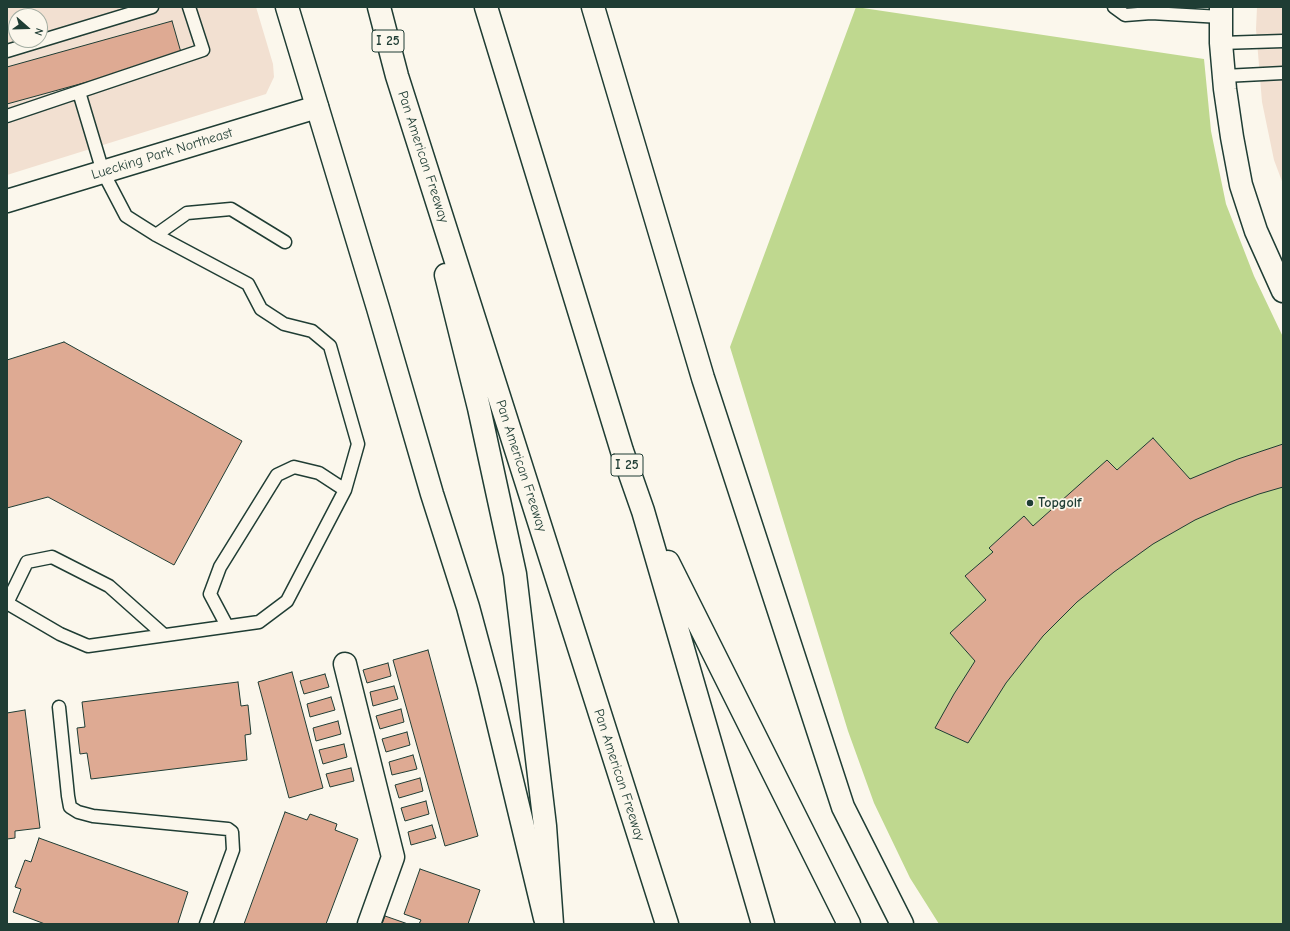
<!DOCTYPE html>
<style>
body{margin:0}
#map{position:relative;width:1290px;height:931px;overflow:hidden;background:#fbf7ec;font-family:"Comic Neue",sans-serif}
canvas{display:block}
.frame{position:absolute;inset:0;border:8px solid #1f3d34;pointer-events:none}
.north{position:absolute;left:8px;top:8px;width:40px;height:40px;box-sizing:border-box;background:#fbf7ec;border:1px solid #a3ada2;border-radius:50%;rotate:110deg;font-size:11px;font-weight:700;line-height:16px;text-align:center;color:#1f3d34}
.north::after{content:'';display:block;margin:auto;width:14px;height:18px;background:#1f3d34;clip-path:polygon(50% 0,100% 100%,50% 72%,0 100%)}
</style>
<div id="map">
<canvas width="1290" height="931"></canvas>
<div class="frame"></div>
<div class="north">N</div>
</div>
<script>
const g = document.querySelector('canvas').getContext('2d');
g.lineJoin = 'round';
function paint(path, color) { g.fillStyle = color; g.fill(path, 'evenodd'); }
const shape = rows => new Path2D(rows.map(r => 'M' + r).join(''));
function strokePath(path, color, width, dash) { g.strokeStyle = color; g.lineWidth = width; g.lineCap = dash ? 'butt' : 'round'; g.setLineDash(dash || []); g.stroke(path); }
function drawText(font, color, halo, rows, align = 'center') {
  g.font = font + ' "Comic Neue",sans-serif'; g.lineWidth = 3.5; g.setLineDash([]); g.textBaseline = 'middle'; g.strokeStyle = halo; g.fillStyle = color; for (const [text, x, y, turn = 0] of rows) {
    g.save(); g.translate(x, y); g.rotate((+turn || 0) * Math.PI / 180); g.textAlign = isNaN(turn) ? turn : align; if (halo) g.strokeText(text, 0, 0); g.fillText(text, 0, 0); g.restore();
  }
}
paint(shape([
 [7,7,256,7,273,64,274,77,266,94,7,175],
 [16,16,40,16,40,40,16,40],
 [1257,7,1283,7,1283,184,1274,160,1262,102,1256,29]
]), '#f2e0d1');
paint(shape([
 [856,7,1204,59,1211,131,1226,204,1254,276,1283,337,1283,924,939,924,910,878,874,803,848,731,730,347]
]), '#bfd88f');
const building = shape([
 [172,21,182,56,7,104,7,67,172,21],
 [64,342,242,441,174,565,48,497,7,508,7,360,64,342],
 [1153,438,1190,479,1238,459,1283,444,1283,487,1259,494,1229,505,1195,520,1153,544,1114,572,1077,602,1043,636,1006,683,968,743,935,728,954,694,975,661,950,633,986,600,965,576,993,552,989,548,1024,516,1033,526,1107,460,1117,470,1153,438],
 [428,650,478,836,445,846,393,660,428,650],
 [388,663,391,676,367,683,363,670,388,663],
 [292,672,323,788,289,798,258,682,292,672],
 [325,674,329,687,304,694,300,681,325,674],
 [238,682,241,706,248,705,251,734,245,735,247,760,91,779,87,753,80,754,77,728,85,727,82,702,238,682],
 [394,686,398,699,373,706,370,692,394,686],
 [331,697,335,710,310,717,307,704,331,697],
 [401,709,404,722,380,729,376,716,401,709],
 [25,710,40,828,15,831,15,838,7,839,7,713,25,710],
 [338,721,341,734,316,741,313,728,338,721],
 [407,732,410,745,386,752,382,739,407,732],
 [344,744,347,757,323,764,319,750,344,744],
 [413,755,417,769,392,775,389,762,413,755],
 [351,768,354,781,330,787,326,774,351,768],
 [420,778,423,791,399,798,395,785,420,778],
 [426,801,429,814,405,821,401,808,426,801],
 [285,812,307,820,310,814,337,824,335,830,358,839,326,924,244,924,285,812],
 [432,825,436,838,411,845,408,832,432,825],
 [39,838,188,892,178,923,181,924,45,924,13,912,21,889,15,887,25,860,31,862,39,838],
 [420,869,480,890,468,924,419,924,421,920,404,914,420,869],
 [385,916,408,924,382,924,385,916]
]);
paint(building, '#deaa93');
strokePath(building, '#1f3d34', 1);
const lane = shape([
 [1114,7,1125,15,1151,13,1221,17],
 [1221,43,1283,41],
 [7,51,152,7],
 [1224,76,1283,73],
 [7,116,203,50,189,7],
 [156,235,187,213,231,209,285,242],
 [7,603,60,634,88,646,259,622,287,601,345,490,358,444,330,346,312,331,284,324,261,309,248,284,156,235,126,216,103,172,79,92],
 [7,603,27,562,52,557,109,586,164,635],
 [227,626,210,594,220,567,277,475,294,467,319,473,345,490],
 [59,707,68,796,70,807,78,812,93,816,228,829,232,832,233,850,206,924]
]);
const street = shape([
 [1221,7,1221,43,1225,89,1232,137,1241,185,1256,231,1283,291],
 [7,201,317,107],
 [345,664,393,857,369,924]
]);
const secondary = shape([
 [287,7,378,308,432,494,468,607,489,685,545,918],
 [593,7,703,378,843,807,902,924]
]);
const highway = shape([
 [379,7,397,76,667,924],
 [486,7,622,451,643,511,763,924],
 [446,275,479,408,515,574,545,826,552,924],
 [668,562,849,924]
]);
strokePath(lane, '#1f3d34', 15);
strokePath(street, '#1f3d34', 25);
strokePath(secondary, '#1f3d34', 25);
strokePath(highway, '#1f3d34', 25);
strokePath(lane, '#fbf7ec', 12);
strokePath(street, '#fbf7ec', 22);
strokePath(secondary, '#fbf7ec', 22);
strokePath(highway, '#fbf7ec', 22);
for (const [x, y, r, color] of [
 [1030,503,4,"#1f3d34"]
]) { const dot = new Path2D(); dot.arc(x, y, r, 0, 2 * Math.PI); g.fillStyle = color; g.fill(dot); strokePath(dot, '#fbf7ec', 1.5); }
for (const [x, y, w] of [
 [388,41,32],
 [627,465,32]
]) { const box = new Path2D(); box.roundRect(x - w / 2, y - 11, w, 22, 3); g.fillStyle = '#fbf7ec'; g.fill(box); strokePath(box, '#1f3d34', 1); }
drawText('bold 13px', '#1f3d34', null, [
 ["I 25",388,41],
 ["I 25",627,465]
]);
drawText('14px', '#1f3d34', '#fbf7ec', [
 ["Luecking Park Northeast",162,154,-17],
 ["Pan American Freeway",423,157,72],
 ["Pan American Freeway",521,466,72],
 ["Pan American Freeway",619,775,72]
]);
drawText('bold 14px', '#1f3d34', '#fbf7ec', [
 ["Topgolf",1038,503]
], 'left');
</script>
